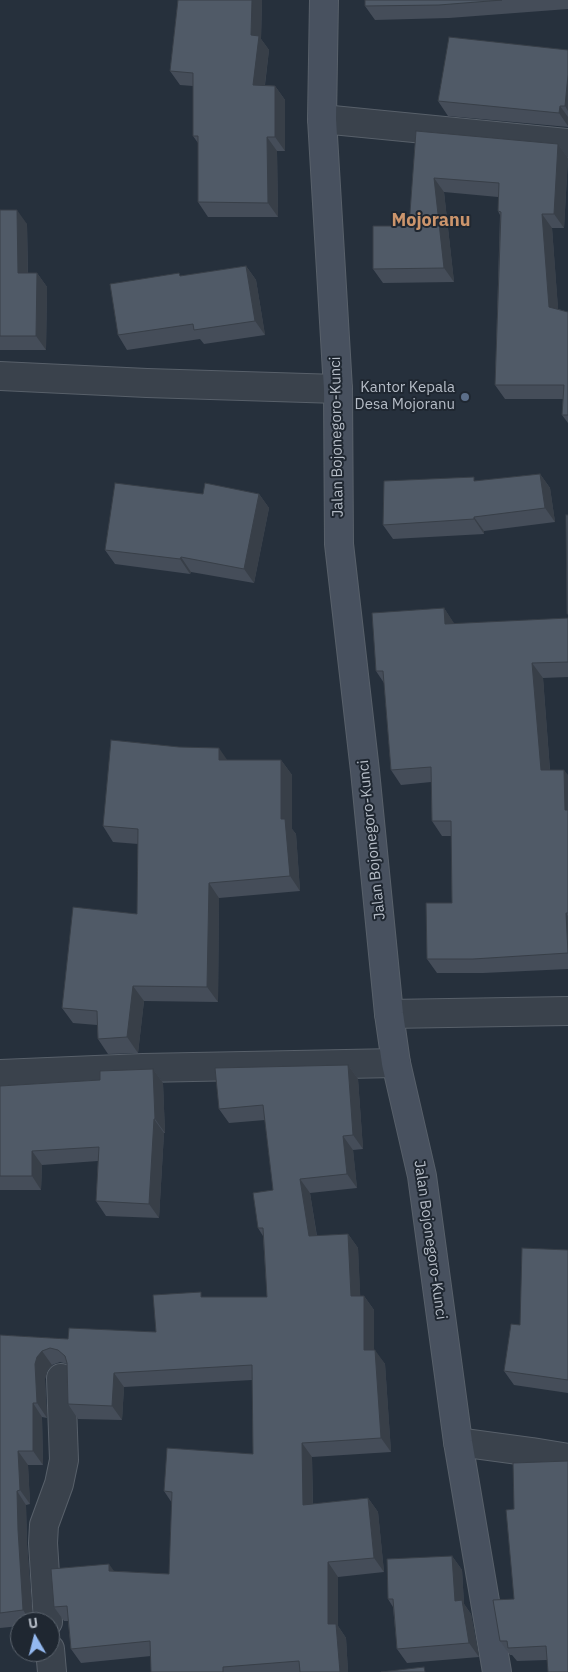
<!DOCTYPE html>
<style>
body{margin:0}
#map{position:relative;width:568px;height:1672px;overflow:hidden;background:#26303c;font-family:"IBM Plex Sans",sans-serif}
canvas{display:block}
.north{position:absolute;left:10px;top:1612px;width:50px;height:50px;box-sizing:border-box;background:#1f2731;border:1px solid #5b636d;border-radius:50%;rotate:352deg;font-size:14px;font-weight:700;line-height:20px;text-align:center;color:#b6bdc7}
.north::after{content:'';display:block;margin:auto;width:18px;height:22px;background:#93b8ef;clip-path:polygon(50% 0,100% 100%,50% 72%,0 100%)}
</style>
<div id="map">
<canvas width="568" height="1672"></canvas>
<div class="north">U</div>
</div>
<script>
const g = document.querySelector('canvas').getContext('2d');
g.lineJoin = 'round';
const shape = rows => new Path2D(rows.map(r => 'M' + r).join(''));
function strokePath(path, color, width, dash) { g.strokeStyle = color; g.lineWidth = width; g.lineCap = dash ? 'butt' : 'round'; g.setLineDash(dash || []); g.stroke(path); }
function paint(path, color) { g.fillStyle = color; g.fill(path, 'evenodd'); }
function drawText(font, color, halo, rows, align = 'center') {
  g.font = font + ' "IBM Plex Sans",sans-serif'; g.lineWidth = 4; g.setLineDash([]); g.textBaseline = 'middle'; g.strokeStyle = halo; g.fillStyle = color; for (const [text, x, y, turn = 0] of rows) {
    g.save(); g.translate(x, y); g.rotate((+turn || 0) * Math.PI / 180); g.textAlign = isNaN(turn) ? turn : align; if (halo) g.strokeText(text, 0, 0); g.fillText(text, 0, 0); g.restore();
  }
}
const minor = shape([
 [322,119,568,143],
 [0,376,147,383,338,389],
 [389,1014,568,1011],
 [0,1074,143,1068,396,1063],
 [458,1442,532,1452,568,1458],
 [48,1622,43,1543,44,1525,59,1484,64,1460,61,1378],
 [50,1649,52,1672]
]);
const secondary = shape([
 [324,0,322,119,338,389,339,544,365,771,389,1014,396,1063,422,1176,458,1442,497,1672]
]);
strokePath(minor, '#58606a', 30);
strokePath(secondary, '#58606a', 30);
strokePath(minor, '#3a424c', 28);
strokePath(secondary, '#48515f', 28);
paint(shape([
 [178,0,262,0,261,39,269,50,265,85,275,86,285,100,285,151,277,151,278,217,208,217,198,202,198,143,193,136,193,86,180,85,170,71],
 [365,0,568,0,568,9,449,18,375,20,365,6],
 [568,50,568,127,448,116,438,101],
 [416,131,558,144,568,158,564,228,552,228,558,309,568,312,568,423,562,415,563,399,505,399,495,385,500,215,498,211,498,197,444,192,454,282,383,283,373,269,409,226],
 [0,210,27,224,28,273,37,273,47,287,46,350,0,350],
 [246,266,256,280,265,335,204,344,200,339,127,350,118,335,181,276],
 [540,474,550,488,555,522,484,531,484,534,393,539,383,525,477,481],
 [259,494,269,508,254,583,191,572,190,574,115,564,105,550],
 [444,608,454,624,568,618,568,677,543,678,550,770,568,775,568,969,483,973,437,973,427,959,452,903,451,836,442,836,432,821,431,782,401,785,391,770,384,683,376,671],
 [227,760,281,760,292,775,292,829,296,834,300,891,219,898,218,1002,144,1001,138,1053,108,1054,98,1039,97,1025,73,1023,62,1008,137,914,138,844,113,842,103,826],
 [348,1065,358,1079,363,1149,353,1150,357,1188,310,1193,317,1236,348,1234,358,1248,360,1296,364,1296,374,1310,374,1350,385,1364,391,1452,312,1457,313,1504,368,1498,378,1512,384,1572,338,1577,338,1626,346,1638,348,1672,151,1672,151,1656,81,1663,71,1649,68,1621,64,1621,54,1607,114,1571,169,1574,172,1503,164,1491,253,1454,252,1380,124,1387,122,1420,78,1419,68,1404,67,1364,60,1362,52,1365,47,1371,45,1379,47,1418,42,1417,43,1465,28,1465,30,1504,26,1505,27,1544,33,1622,20,1622,20,1626,0,1628,0,1335,68,1339,156,1332,204,1297,267,1297,263,1236,258,1228,273,1190,265,1120,229,1123,219,1109],
 [153,1069,163,1083,165,1133,164,1133,159,1218,106,1216,96,1201,98,1161,42,1165,41,1190,0,1190,0,1086,100,1080],
 [568,1250,568,1393,514,1385,504,1371,520,1325],
 [568,1461,547,1660,517,1661,512,1655,510,1655,500,1641,514,1599,514,1509],
 [452,1556,462,1570,464,1604,471,1614,479,1657,407,1663,397,1649,393,1607,388,1599]
]), '#454d59');
paint(shape([
 [252,0,262,0,261,39,269,50,263,99,253,85,251,35],
 [568,75,568,111,565,106],
 [275,86,285,100,285,151,275,137],
 [560,106,568,117,568,126,559,113],
 [267,137,277,151,278,217,268,203],
 [558,144,568,158,564,228,554,214],
 [434,178,444,192,454,282,444,268],
 [17,210,27,224,28,287,18,273],
 [542,214,552,228,559,321,549,307],
 [246,266,256,280,265,335,255,321],
 [37,273,47,287,46,350,36,336],
 [540,474,550,488,555,522,545,508],
 [259,494,269,508,254,583,244,569],
 [474,517,484,531,484,534,474,519],
 [181,557,191,572,190,574,180,559],
 [444,608,454,623,456,639,445,624],
 [532,663,543,678,551,785,541,770],
 [219,748,230,764,219,760],
 [281,760,292,775,292,829,296,834,300,891,290,876,281,819],
 [564,770,568,775,568,813,565,810],
 [209,883,219,898,218,1002,207,987],
 [566,913,568,916,568,951],
 [133,986,144,1001,138,1053,127,1037],
 [348,1065,358,1079,363,1149,353,1135],
 [153,1069,163,1083,165,1133,155,1119],
 [154,1119,164,1133,159,1218,149,1204],
 [343,1136,353,1150,357,1188,347,1174],
 [32,1151,42,1165,41,1190,32,1176],
 [300,1179,310,1193,319,1251,309,1236],
 [348,1234,358,1248,361,1310,351,1296],
 [364,1296,374,1310,374,1364,364,1350],
 [375,1350,385,1364,391,1452,381,1438],
 [42,1351,52,1365,47,1371,45,1379,47,1418,37,1403,35,1364,37,1357],
 [114,1373,124,1387,122,1420,112,1406],
 [33,1403,42,1417,43,1465,33,1451],
 [302,1443,312,1457,313,1519,303,1505],
 [18,1451,28,1465,30,1504,20,1490],
 [17,1491,26,1505,27,1544,33,1622,31,1622,23,1610,18,1530],
 [368,1498,378,1512,384,1572,374,1558],
 [452,1556,462,1570,464,1604,471,1614,479,1657,469,1643,455,1601],
 [328,1562,338,1577,338,1626,346,1638,348,1672,340,1672,328,1624],
 [109,1564,119,1578,109,1571]
]), '#383f48');
const building = shape([
 [178,0,252,0,251,35,259,36,253,85,275,86,275,137,267,137,268,203,198,202,198,136,193,136,193,73,170,71,178,0],
 [365,0,502,0,439,5,365,6,365,0],
 [449,37,568,50,568,75,565,106,560,106,559,113,438,101,449,37],
 [416,131,558,144,554,214,542,214,549,307,568,312,568,415,562,415,564,385,495,385,501,212,498,211,499,183,434,178,444,268,373,269,373,226,409,226,416,131],
 [0,210,17,210,18,273,37,273,36,336,0,336,0,210],
 [246,266,255,321,194,330,193,324,118,335,110,284,179,273,180,276,246,266],
 [540,474,545,508,474,517,474,519,383,525,384,481,474,477,474,481,540,474],
 [115,483,203,494,205,483,259,494,244,569,181,557,180,559,105,550,115,483],
 [566,515,568,515,568,614,567,614,566,515],
 [444,608,445,624,568,618,568,662,532,663,541,770,564,770,565,810,568,810,568,913,566,913,568,953,473,959,427,959,426,903,452,903,451,821,432,821,431,767,391,770,383,671,376,671,372,613,444,608],
 [111,740,179,747,219,748,219,760,281,760,281,819,285,819,290,876,209,883,207,987,133,986,127,1037,98,1039,97,1011,62,1008,73,907,137,914,138,829,103,826,111,740],
 [348,1065,353,1135,343,1136,347,1174,300,1179,309,1236,348,1234,351,1296,364,1296,364,1350,375,1350,381,1438,302,1443,303,1505,368,1498,374,1558,328,1562,328,1624,336,1624,340,1672,300,1672,299,1661,223,1667,223,1672,151,1672,150,1641,71,1649,67,1606,54,1607,51,1569,109,1564,109,1571,169,1574,172,1492,164,1491,167,1448,253,1454,252,1365,114,1373,112,1406,68,1404,67,1363,65,1356,58,1350,50,1348,42,1351,37,1357,35,1364,37,1403,33,1403,33,1451,18,1451,20,1490,17,1491,18,1530,23,1610,0,1613,0,1335,68,1339,69,1328,156,1332,153,1295,201,1292,201,1297,267,1297,263,1228,258,1228,253,1193,273,1190,263,1105,219,1109,215,1068,348,1065],
 [153,1069,155,1119,154,1119,149,1204,96,1201,99,1147,32,1151,32,1176,0,1176,0,1086,100,1080,100,1071,153,1069],
 [522,1248,568,1250,568,1380,504,1371,511,1324,520,1325,522,1248],
 [568,1461,568,1672,548,1672,546,1646,508,1648,507,1641,500,1641,493,1600,514,1599,506,1510,514,1509,513,1463,568,1461],
 [452,1556,455,1601,462,1600,469,1643,397,1649,393,1599,388,1599,387,1559,452,1556],
 [424,1667,425,1672,381,1672,424,1667]
]);
paint(building, '#505a67');
strokePath(building, '#383f48', 1);
for (const [x, y, r, color] of [
 [465,397,5,"#5c6f8a"]
]) { const dot = new Path2D(); dot.arc(x, y, r, 0, 2 * Math.PI); g.fillStyle = color; g.fill(dot); strokePath(dot, '#1f2731', 2); }
drawText('15px', '#b6bdc7', '#1f2731', [
 ["Kantor Kepala",455,388],
 ["Desa Mojoranu",455,405]
], 'right');
drawText('15px', '#b6bdc7', '#1f2731', [
 ["Jalan Bojonegoro-Kunci",337,437,-91],
 ["Jalan Bojonegoro-Kunci",372,840,-96],
 ["Jalan Bojonegoro-Kunci",430,1240,82]
]);
drawText('bold 18px', '#cc956c', '#1f2731', [
 ["Mojoranu",431,221]
]);
</script>
